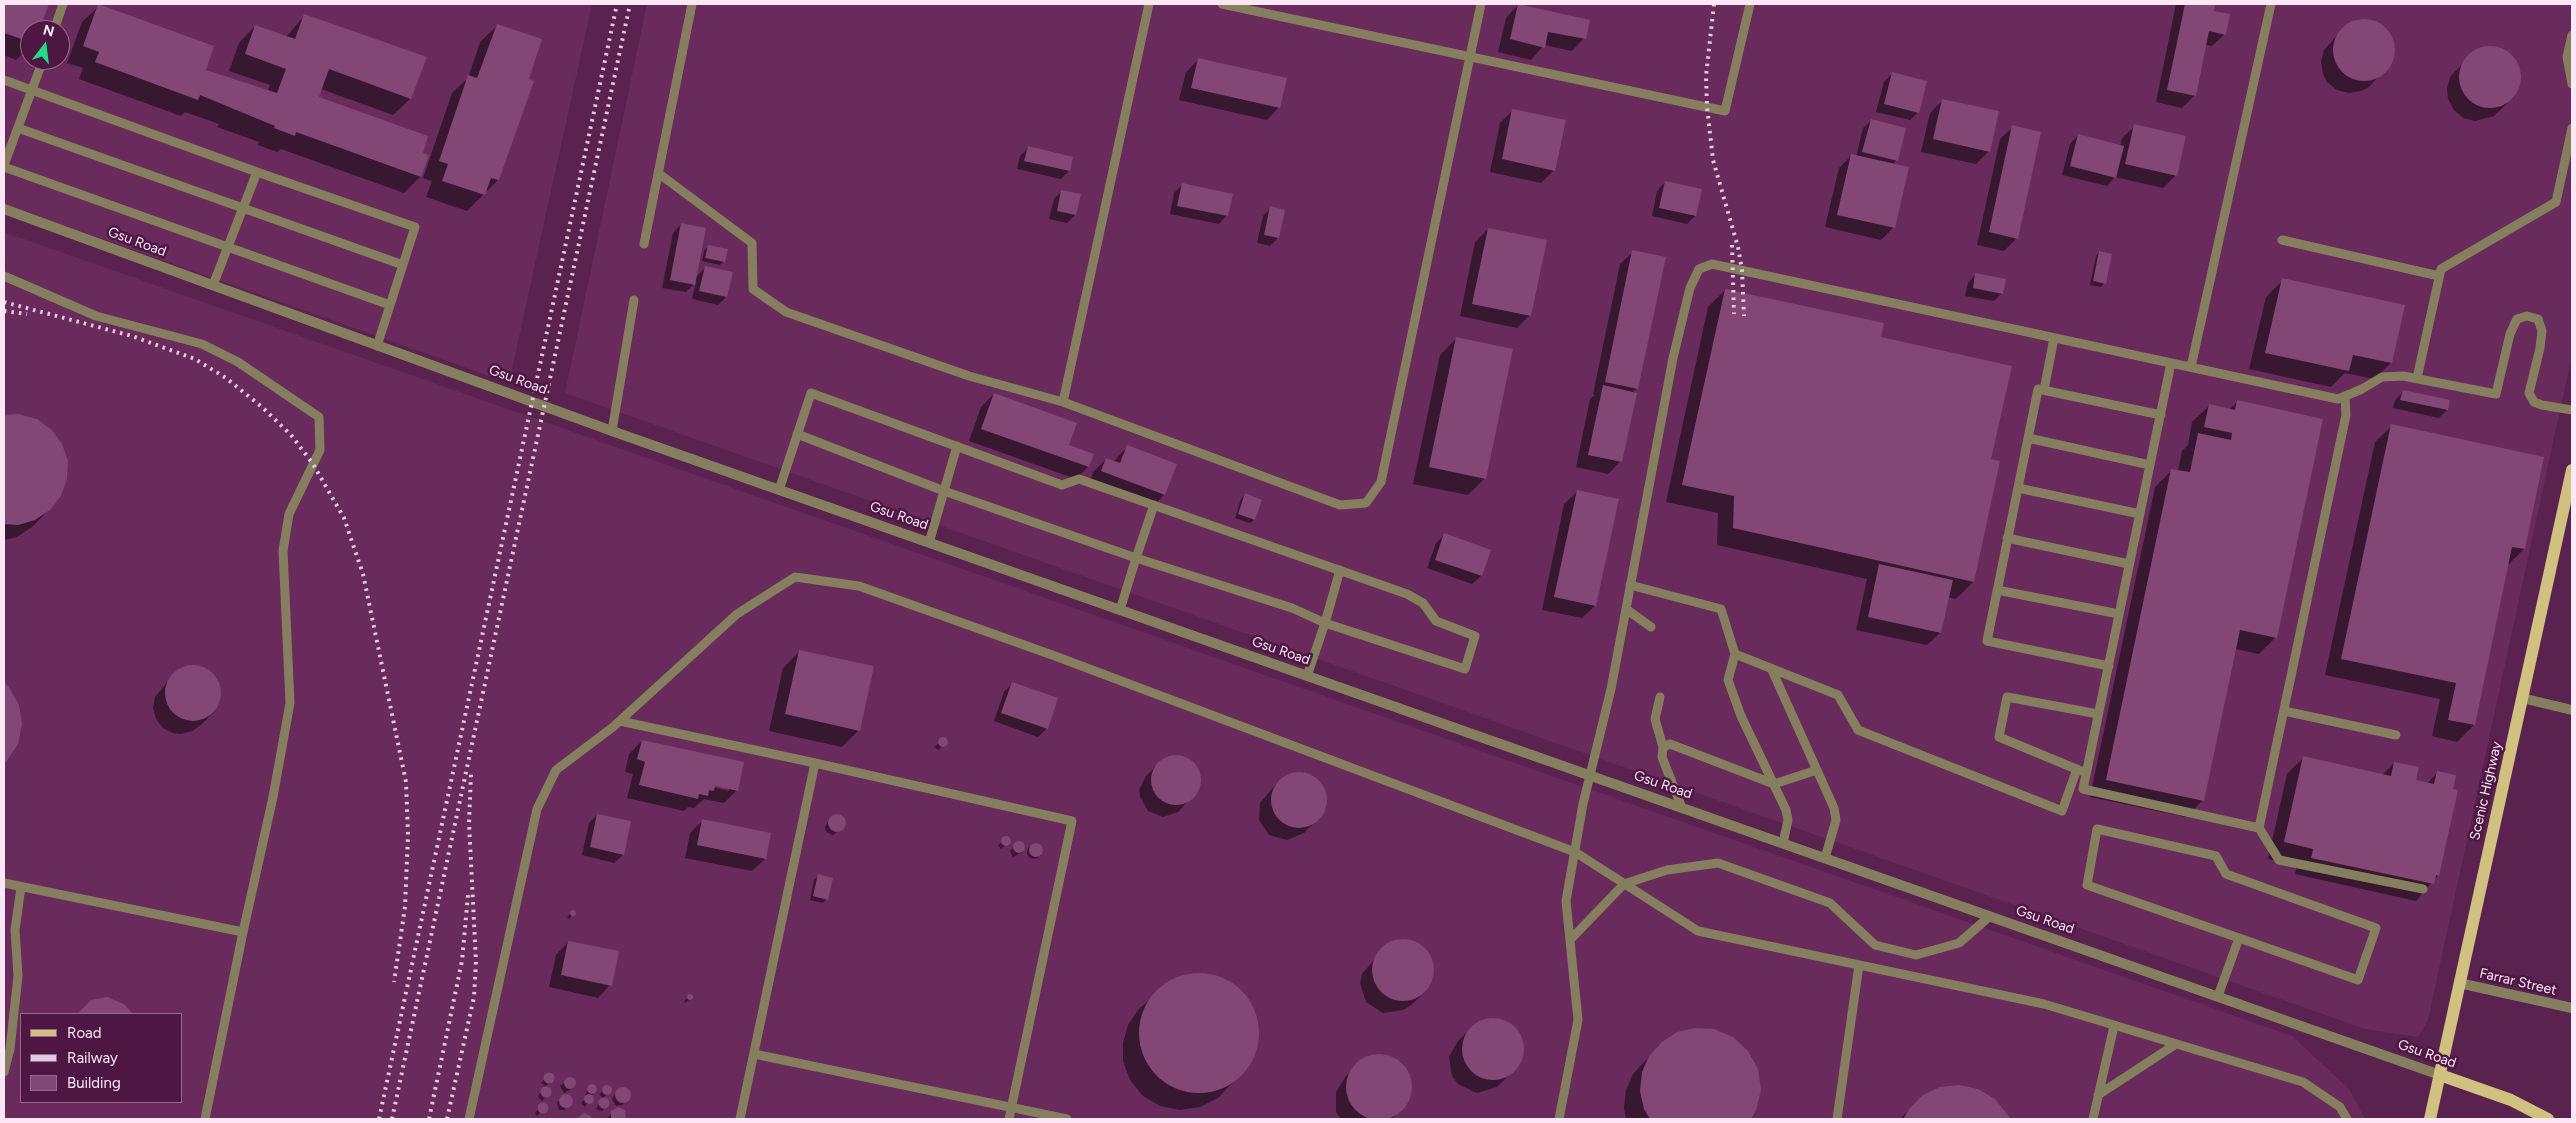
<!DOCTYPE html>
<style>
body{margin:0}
#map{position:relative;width:2576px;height:1123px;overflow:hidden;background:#5a224e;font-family:Figtree,sans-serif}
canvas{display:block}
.frame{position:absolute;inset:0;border:5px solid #fce7f6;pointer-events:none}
.legend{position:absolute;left:20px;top:1013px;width:162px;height:90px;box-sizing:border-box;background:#4e1743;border:1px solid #946a8b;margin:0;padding:6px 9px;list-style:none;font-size:15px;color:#fce7f6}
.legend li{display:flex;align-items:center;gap:10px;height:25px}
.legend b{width:25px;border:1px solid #946a8b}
.north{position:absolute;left:20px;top:20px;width:50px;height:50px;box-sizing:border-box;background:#4e1743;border:1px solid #946a8b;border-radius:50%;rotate:15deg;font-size:14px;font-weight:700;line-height:20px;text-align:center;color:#fce7f6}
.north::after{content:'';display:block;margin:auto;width:18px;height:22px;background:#23d886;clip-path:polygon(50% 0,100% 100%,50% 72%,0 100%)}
</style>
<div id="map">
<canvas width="2576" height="1123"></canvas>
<div class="frame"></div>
<ul class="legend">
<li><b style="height:6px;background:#d0c180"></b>Road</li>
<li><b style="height:6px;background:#e4cade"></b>Railway</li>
<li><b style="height:14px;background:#824774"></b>Building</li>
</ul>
<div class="north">N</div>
</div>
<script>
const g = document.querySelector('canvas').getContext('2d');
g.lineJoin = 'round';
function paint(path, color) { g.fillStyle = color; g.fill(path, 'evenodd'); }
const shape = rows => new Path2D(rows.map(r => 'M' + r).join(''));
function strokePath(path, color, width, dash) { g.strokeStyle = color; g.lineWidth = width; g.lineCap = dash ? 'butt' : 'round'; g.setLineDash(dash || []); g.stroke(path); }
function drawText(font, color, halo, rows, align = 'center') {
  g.font = font + ' Figtree,sans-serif'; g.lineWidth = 5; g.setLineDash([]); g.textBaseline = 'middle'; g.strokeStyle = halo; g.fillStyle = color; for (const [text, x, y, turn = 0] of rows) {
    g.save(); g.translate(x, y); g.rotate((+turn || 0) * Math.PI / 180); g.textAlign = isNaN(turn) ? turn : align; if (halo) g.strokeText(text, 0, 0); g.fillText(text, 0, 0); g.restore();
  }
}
paint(shape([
 [4,4,592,4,509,383,4,204],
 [30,30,60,30,60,60,30,60],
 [647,4,2572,4,2572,355,2428,1020,2418,1037,2365,1029,565,393],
 [4,232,2292,1036,2349,1089,2365,1119,4,1119],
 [21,1014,181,1014,181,1102,21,1102]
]), '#692b5b');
paint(shape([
 [4,4,48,4,38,30,30,30,30,47,16,60,4,55],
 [2176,4,2214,4,2212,12,2225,34,2212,46,2205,45,2195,95,2182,108,2156,102],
 [1518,5,1584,38,1572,51,1544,45,1531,60,1498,52,1506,18],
 [99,6,204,71,268,91,270,85,229,71,239,43,255,26,286,37,304,16,425,57,410,99,393,115,321,89,318,97,421,154,420,177,404,193,281,149,277,152,258,145,259,142,217,127,219,124,185,112,181,116,79,79,83,68,67,63,82,22],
 [2365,20,2377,23,2387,31,2392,39,2394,51,2390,64,2369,87,2361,91,2349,93,2337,90,2327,82,2323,74,2321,62,2324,50,2345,27,2353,22],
 [497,26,527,80,532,82,498,180,467,211,426,197,432,181,423,178,452,93,468,78,480,42],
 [2492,47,2504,51,2514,59,2520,70,2520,85,2514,97,2494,116,2475,121,2463,118,2454,110,2448,99,2447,89,2450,77,2472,54,2483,48],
 [1198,60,1279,107,1267,120,1179,100,1186,72],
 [1892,74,1918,112,1910,120,1876,112,1884,82],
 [1943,100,1989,151,1976,164,1921,152,1930,113],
 [1513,110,1554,170,1541,183,1490,172,1500,123],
 [1872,120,1905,129,1896,161,1892,165,1893,228,1881,240,1825,227,1839,168,1851,156,1856,157,1863,128],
 [2135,126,2176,175,2163,188,2115,177,2107,186,2062,175,2070,144,2078,135,2120,146,2122,138],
 [2013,127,2017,238,2004,251,1977,245,2000,139],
 [1028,148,1069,171,1061,179,1017,169,1020,156],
 [1665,182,1695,216,1687,224,1652,216,1657,191],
 [1182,185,1227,215,1219,224,1170,214,1174,193],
 [1062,191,1075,215,1067,223,1049,219,1054,199],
 [1271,208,1278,238,1270,246,1257,243,1263,216],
 [681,224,695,278,706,267,726,297,718,305,692,299,696,282,686,292,662,288,673,233],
 [1488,229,1530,315,1517,328,1460,316,1475,242],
 [708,247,724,261,720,265,702,261,704,251],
 [1633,252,1637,388,1632,393,1621,461,1608,474,1576,467,1590,399,1595,395,1593,394,1620,264],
 [2099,252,2104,283,2101,287,2090,285,2096,256],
 [1976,274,2002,293,1994,301,1965,296,1968,283],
 [2283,280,2391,363,2374,379,2345,373,2331,387,2249,369,2266,297],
 [1725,290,1880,338,1990,460,1998,462,1973,582,1956,599,1948,597,1940,633,1927,645,1856,630,1867,579,1717,545,1718,513,1666,502,1708,307],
 [1456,339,1485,478,1468,495,1413,484,1440,355],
 [2403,392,2447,410,2439,418,2393,408,2395,400],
 [994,394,1067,446,1088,467,1076,479,969,441,981,407],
 [2237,402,2276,637,2259,654,2235,649,2203,800,2186,817,2090,797,2155,487,2172,470,2178,471,2182,451,2188,445,2192,422,2209,406,2229,410],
 [18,415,49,510,32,527,17,537,4,540,4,416],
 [2392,426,2543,458,2524,549,2507,566,2474,725,2457,742,2432,736,2440,699,2325,675,2375,442],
 [1127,447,1164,495,1152,507,1089,484,1093,472,1106,459,1113,462],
 [1577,492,1595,606,1582,618,1542,610,1564,504],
 [1245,495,1254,520,1250,523,1235,518,1241,499],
 [1444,535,1489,551,1481,576,1472,584,1427,568,1436,543],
 [800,651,859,730,842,747,769,731,783,668],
 [195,666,211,672,218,681,221,692,215,711,202,724,192,731,181,734,173,733,163,728,156,719,153,708,155,697,174,674,184,668],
 [4,684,8,688,17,744,4,764],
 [1012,684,1047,728,1038,737,994,721,1004,692],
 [942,739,946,742,938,750,935,747],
 [642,741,742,763,736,791,724,803,704,799,694,808,688,807,684,811,627,798,633,774,625,772,629,754],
 [709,784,729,788,729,791,709,786],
 [1172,756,1186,758,1193,762,1200,776,1197,792,1191,798,1178,812,1163,817,1148,811,1140,797,1139,790,1146,776,1159,763],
 [2303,758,2381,776,2394,763,2414,781,2427,784,2437,773,2438,875,2416,901,2295,874,2297,865,2268,859,2287,774],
 [1291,774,1308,774,1316,778,1325,794,1326,803,1317,820,1304,833,1287,840,1269,835,1259,820,1260,803,1277,783],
 [839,814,843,817,844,827,833,835,826,832,825,827,829,819],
 [597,815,623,855,614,863,582,855,589,823],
 [702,821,765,859,752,871,685,858,690,833],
 [1008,839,1009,842,1001,849,998,845],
 [1020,842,1024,844,1023,852,1013,857,1010,851],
 '1027 852a7 7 0 1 1 14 0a7 7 0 1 1-14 0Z',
 [818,876,827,899,823,903,810,900,814,880],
 [573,911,575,912,569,919,567,917],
 [1404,941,1421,946,1428,954,1433,973,1425,992,1411,1005,1403,1010,1383,1013,1366,1002,1360,983,1362,974,1386,946],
 [568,942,610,985,598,998,549,987,556,955],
 [1187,975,1206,975,1223,979,1240,991,1252,1007,1258,1026,1257,1046,1249,1065,1235,1080,1218,1098,1200,1107,1180,1110,1160,1106,1143,1096,1130,1080,1123,1061,1123,1043,1128,1025,1138,1010,1170,981],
 [691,995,692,998,685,1003,684,1001],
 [86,1005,128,1009,131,1014,77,1014],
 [1488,1020,1496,1020,1514,1028,1523,1047,1522,1057,1517,1067,1497,1087,1477,1093,1458,1084,1452,1076,1449,1057,1458,1041,1471,1028],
 [1662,1043,1755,1109,1749,1119,1626,1119,1624,1108,1626,1090,1633,1074],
 [1377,1055,1387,1056,1404,1067,1409,1077,1411,1087,1404,1107,1392,1119,1341,1119,1336,1112,1336,1092,1346,1076,1359,1062],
 [548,1075,553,1078,546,1086,541,1083],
 [570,1078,574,1080,573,1088,564,1093,560,1086],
 [590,1086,595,1088,594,1092,585,1107,581,1103,588,1096,585,1095],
 [608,1087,611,1091,603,1098,599,1094],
 [547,1088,550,1092,542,1101,538,1097,539,1094],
 [624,1089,629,1092,626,1101,622,1105,616,1106,612,1099,617,1091],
 [568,1096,571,1103,564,1110,559,1110,557,1102],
 [602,1099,609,1103,602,1111,596,1109],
 [1994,1100,2010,1119,1900,1119,1910,1109],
 [542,1104,547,1107,537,1116,535,1113],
 [614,1110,624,1111,626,1115,624,1119,607,1119]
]), '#0007');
paint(shape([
 [4,4,49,4,39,30,30,30,30,42,4,33],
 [98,4,214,46,206,70,277,93,286,69,245,54,255,25,295,39,304,14,427,57,411,99,329,69,319,97,428,136,423,153,429,155,421,177,296,132,295,136,274,128,275,126,200,95,198,100,95,62,99,52,83,46],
 [1518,4,1590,20,1586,39,1548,32,1545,48,1510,39],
 [2185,4,2215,4,2214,11,2230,14,2226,35,2209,31,2196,96,2167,90],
 '2333 50a31 31 0 1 1 62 0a31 31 0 1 1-62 0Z',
 [497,24,542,39,529,79,534,81,499,180,491,178,485,195,442,181,448,164,439,161,468,75,477,78],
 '2459 77a31 31 0 1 1 62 0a31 31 0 1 1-62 0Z',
 [1198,58,1287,78,1280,108,1191,88],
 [1892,72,1927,81,1919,113,1884,104],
 [1942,99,1999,111,1990,152,1933,139],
 [1512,109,1566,120,1555,171,1502,159],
 [1871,119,1906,128,1898,161,1862,152],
 [2134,124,2186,136,2177,176,2125,164],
 [2012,125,2041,132,2018,239,1989,232],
 [2078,134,2124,146,2116,178,2070,166],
 [1028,146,1073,157,1070,171,1024,161],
 [1851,154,1909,167,1895,228,1837,215],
 [1665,181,1702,189,1696,216,1659,208],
 [1182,183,1233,194,1228,216,1177,206],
 [1061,190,1081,194,1076,215,1057,211],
 [1270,206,1285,210,1279,238,1264,235],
 [681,223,706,228,695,285,670,280],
 [1488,228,1547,240,1531,316,1472,304],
 [708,245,728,249,725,262,705,258],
 [1632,250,1666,257,1638,389,1605,382],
 [2099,251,2112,254,2106,284,2093,281],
 [705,266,733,272,727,297,699,291],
 [1975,273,2006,279,2003,294,1973,288],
 [2282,278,2405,305,2392,363,2353,355,2349,371,2265,353],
 [1725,289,1884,323,1881,337,2012,366,1991,459,2000,461,1974,582,1733,528,1734,496,1682,485],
 [1456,337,1513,349,1486,479,1429,467],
 [1603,385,1637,393,1622,462,1588,455],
 [2403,390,2450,400,2448,410,2400,400],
 [994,393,1077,423,1069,445,1094,454,1089,467,981,429],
 [2237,400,2323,419,2277,638,2240,630,2204,801,2106,780,2171,469,2190,472,2198,433,2231,440,2232,433,2204,427,2209,404,2235,410],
 [18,414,37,419,52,430,62,444,68,461,67,479,61,496,50,510,35,520,18,525,4,524,4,415],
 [2391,424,2544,457,2525,549,2512,547,2475,725,2448,720,2456,683,2341,659],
 [1127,445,1177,464,1165,495,1101,471,1106,458,1120,463],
 [1577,490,1619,499,1596,606,1554,597],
 [1245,493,1262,500,1255,520,1238,514],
 [1444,533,1491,550,1482,576,1435,560],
 [1879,564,1953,580,1941,633,1868,617],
 [799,650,874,666,860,731,785,714],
 '165 693a28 28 0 1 1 56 0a28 28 0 1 1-56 0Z',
 [4,682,9,687,19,705,22,724,18,744,4,765],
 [1012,682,1058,698,1048,729,1001,713],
 '938 742a5 5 0 1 1 10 0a5 5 0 1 1-10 0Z',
 [642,740,744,762,738,791,715,786,714,791,709,790,708,796,699,794,698,799,639,785,645,762,637,759],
 '1151 780a25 25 0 1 1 50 0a25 25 0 1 1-50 0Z',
 [2303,756,2391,776,2394,762,2419,767,2416,780,2434,784,2437,771,2456,775,2453,789,2458,790,2439,876,2436,875,2434,884,2311,858,2313,849,2284,842],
 '1271 800a28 28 0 1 1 56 0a28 28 0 1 1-56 0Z',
 '828 823a9 9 0 1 1 18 0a9 9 0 1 1-18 0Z',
 [597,814,631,821,624,855,590,847],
 [702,819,771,833,766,859,697,845],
 '1001 841a5 5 0 1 1 10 0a5 5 0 1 1-10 0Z',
 '1013 847a6 6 0 1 1 12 0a6 6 0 1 1-12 0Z',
 '1029 850a7 7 0 1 1 14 0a7 7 0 1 1-14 0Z',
 [818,874,833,878,828,900,813,896],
 '570 913a3 3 0 1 1 6 0a3 3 0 1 1-6 0Z',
 '1372 970a31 31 0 1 1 62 0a31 31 0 1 1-62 0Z',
 [568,941,619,951,612,986,561,975],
 '1139 1033a60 60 0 1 1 120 0a60 60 0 1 1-120 0Z',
 '687 997a3 3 0 1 1 6 0a3 3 0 1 1-6 0Z',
 [107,997,124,1004,133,1014,77,1014,91,1000],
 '1462 1049a31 31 0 1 1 62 0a31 31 0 1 1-62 0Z',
 [1695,1028,1714,1029,1733,1037,1748,1051,1758,1069,1761,1090,1756,1110,1751,1119,1650,1119,1644,1109,1640,1091,1642,1072,1649,1056,1662,1042,1677,1032],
 '1346 1087a33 33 0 1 1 66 0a33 33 0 1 1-66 0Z',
 '543.5 1078a5.5 5.5 0 1 1 11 0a5.5 5.5 0 1 1-11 0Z',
 '564 1083a6 6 0 1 1 12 0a6 6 0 1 1-12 0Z',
 '587 1089a5 5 0 1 1 10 0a5 5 0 1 1-10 0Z',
 '602 1090a5 5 0 1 1 10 0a5 5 0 1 1-10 0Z',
 [1959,1085,1978,1089,1995,1099,2011,1119,1903,1119,1910,1108,1923,1095,1940,1087],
 '540.5 1092a5.5 5.5 0 1 1 11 0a5.5 5.5 0 1 1-11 0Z',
 '615 1095a8 8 0 1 1 16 0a8 8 0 1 1-16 0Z',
 '584 1099a5 5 0 1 1 10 0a5 5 0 1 1-10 0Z',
 '559 1101a7 7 0 1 1 14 0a7 7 0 1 1-14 0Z',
 '598.5 1103a5.5 5.5 0 1 1 11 0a5.5 5.5 0 1 1-11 0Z',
 '537.5 1108a5.5 5.5 0 1 1 11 0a5.5 5.5 0 1 1-11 0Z',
 [618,1107,625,1110,626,1119,611,1119,611,1111],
 [584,1113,589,1115,593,1119,576,1119]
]), '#824774');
strokePath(shape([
 [1222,4,1725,111,1750,4],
 [54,30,63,4],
 [2572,35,2567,57,2572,84],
 [4,80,257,172],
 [18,128,403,265],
 [4,165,43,60],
 [4,167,390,305],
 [658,173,752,243,753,289,786,312,969,376,1063,402,1340,505,1366,503,1381,482,1481,4],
 [2282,240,2439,276],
 [644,244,692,4],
 [4,276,96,316,202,344,238,362,319,417,320,450,289,514,283,551,290,703,273,797,243,932,4,883],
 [213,285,257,172,415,227,377,346],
 [2171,363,2083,789,2259,828,2346,415,2345,396],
 [2191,367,2271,4],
 [2417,378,2441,269,2556,202,2572,128],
 [2044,390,2054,338],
 [1063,402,1149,4],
 [612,431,634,300],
 [797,434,944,491,929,543],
 [2028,438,2150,465],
 [957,446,944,491,1136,558,1120,610],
 [2018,488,2140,514],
 [779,490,811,393,1062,485,1079,479,1407,594,1423,603,1436,621,1475,636,1465,669,1325,623,1307,676],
 [1154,505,1136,558,1292,608,1325,623,1340,570],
 [2007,538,2129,564],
 [1630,585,1721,609,1735,654,1838,695,1858,730,2062,811,2077,769],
 [1997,590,2119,614],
 [1626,609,1651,627],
 [1735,654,1728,680,1741,716,1786,810,1788,820,1783,843],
 [2109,666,1987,641,2038,389,2161,415],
 [1771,668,1834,808,1836,820,1825,858],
 [1660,697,1655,719,1663,747],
 [2284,711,2396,735],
 [620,721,815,763,740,1119],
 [815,763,1072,821,1009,1119],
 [2081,771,1999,737,2007,697,2098,714],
 [1682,808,1662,757,1663,747,1670,744,1774,784,1817,770],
 [2259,828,2279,860,2423,889],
 [1570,940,1624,884,1667,870,1718,863,1830,903,1875,945,1916,955,1959,943,1990,916],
 [2218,996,2239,938,2358,980,2376,928,2226,874,2216,856,2097,829,2087,885,2239,938],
 [754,1054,1067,1119],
 [4,1072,10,1049,18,976,15,930,21,887],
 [2098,1095,2176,1044],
 [205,1119,243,932],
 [469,1119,537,809,556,770,613,727,737,614,795,577,859,586,1055,656,1575,852,1698,931,2044,1004,2303,1082,2340,1107,2347,1119],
 [1559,1119,1578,1020,1566,901,1583,804,1611,689,1673,358,1690,288,1699,269,1712,264,2338,399,2362,389,2382,377,2403,376,2496,394,2510,334,2517,319,2527,316,2538,319,2542,331,2540,348,2529,393,2534,402,2542,405,2572,410],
 [1837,1119,1859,965],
 [2093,1119,2114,1026]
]), '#867f5f', 9);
strokePath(shape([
 [4,209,612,431,2440,1075],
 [2522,698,2572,710],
 [2459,983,2572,1008]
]), '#867f5f', 10);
strokePath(shape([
 [2440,1075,2511,1100,2548,1119],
 [2430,1119,2572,470]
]), '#d0c180', 12);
strokePath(shape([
 [1714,4,1706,76,1707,107,1713,160,1738,247,1742,270,1744,316],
 [1732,245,1734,314],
 [4,302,132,336,195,359,226,378,262,407,291,435,313,464,344,518,363,574,406,782,408,835,405,907,394,982],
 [4,311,27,314],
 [379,1119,617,4],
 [392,1119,630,4],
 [429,1119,462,961,468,895],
 [447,1119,474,997,476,962,469,823,471,774]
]), '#e4cade', 4, [2.5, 5]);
drawText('14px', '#fce7f6', '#4e1743', [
 ["Gsu Road",137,242,20],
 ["Gsu Road",518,380,20],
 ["Gsu Road",899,516,19],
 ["Gsu Road",1281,651,19],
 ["Gsu Road",1663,785,19],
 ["Scenic Highway",2486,791,-77],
 ["Gsu Road",2045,920,19],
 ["Farrar Street",2518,982,13],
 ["Gsu Road",2427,1054,19]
]);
</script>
